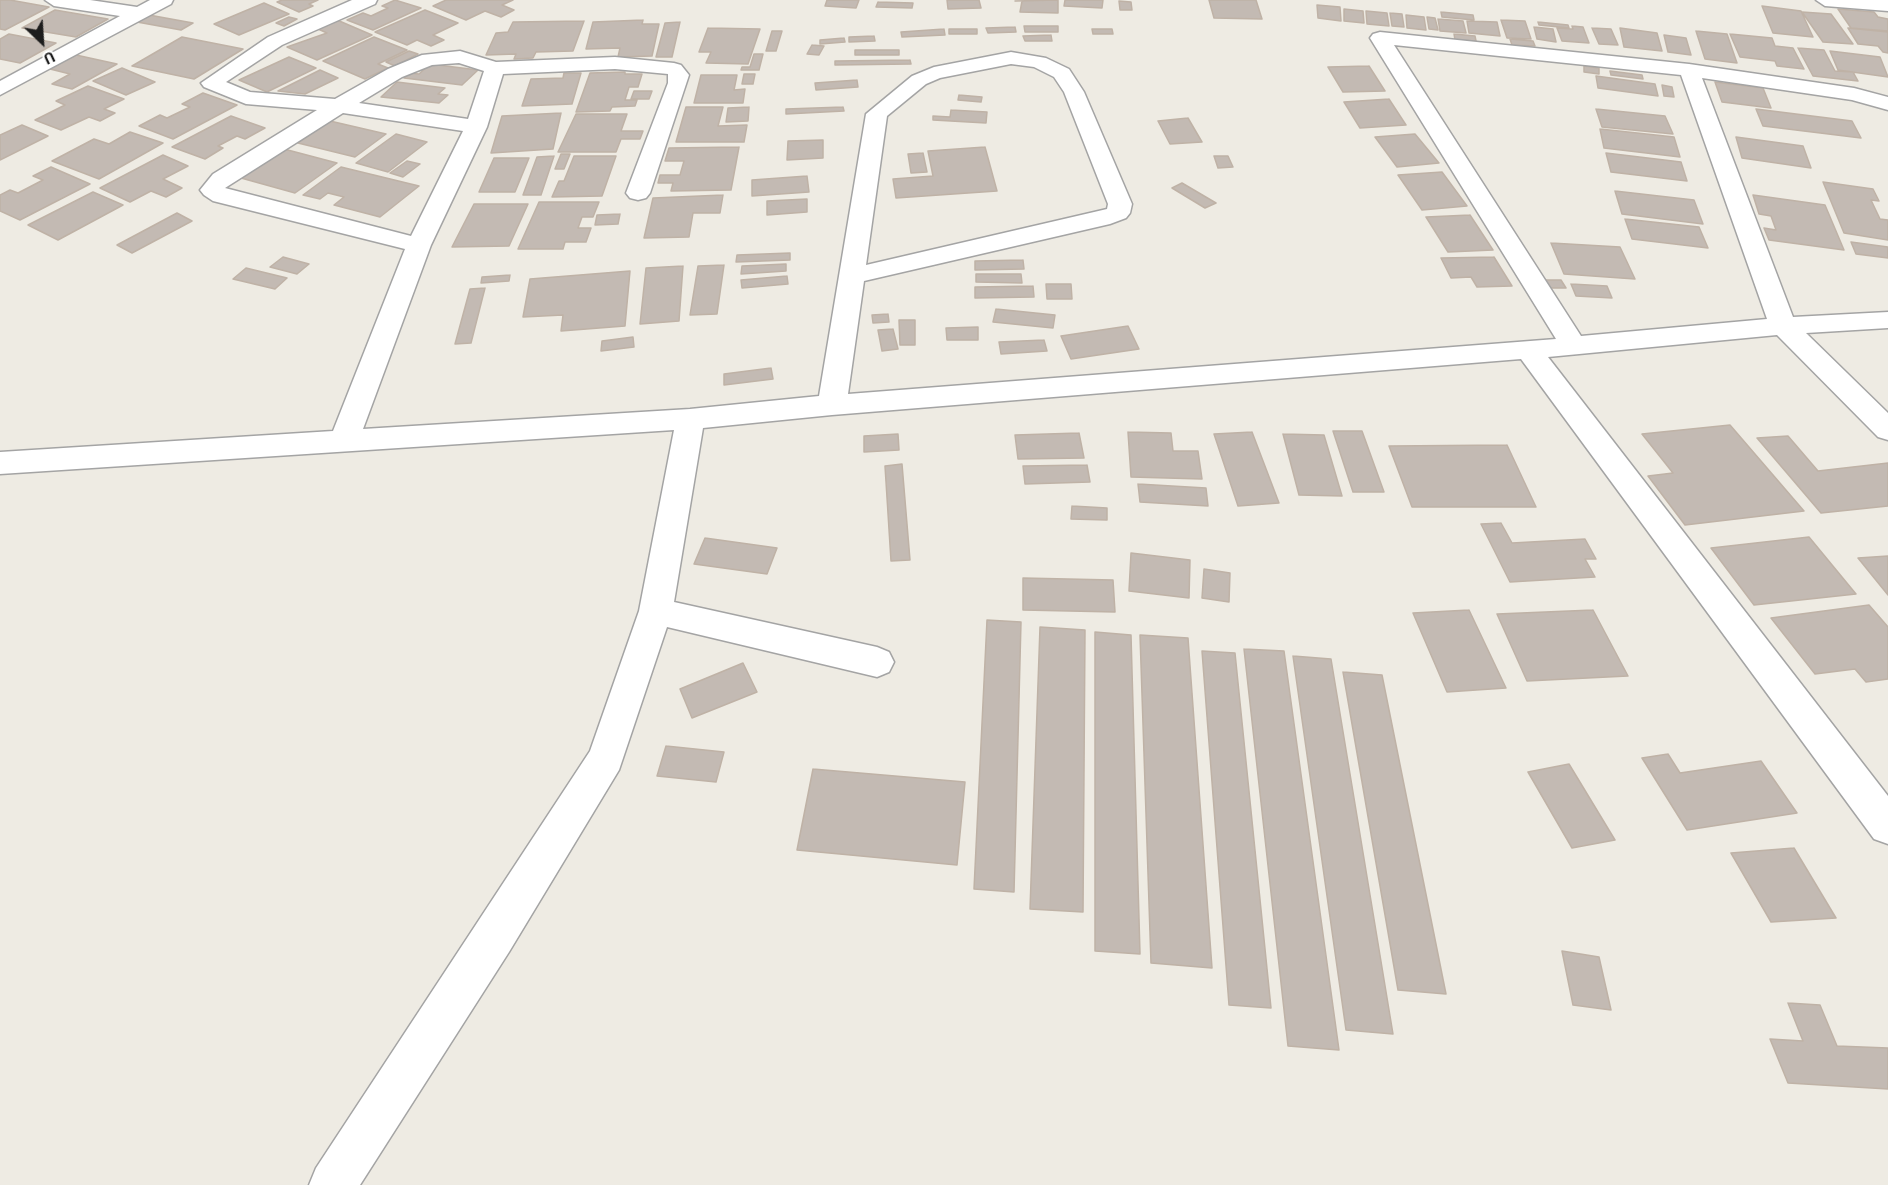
<!DOCTYPE html>
<style>
body{margin:0}
#map{position:relative;width:1888px;height:1185px;overflow:hidden;background:#eeebe3;font-family:Barlow,sans-serif}
canvas{display:block}
.north{position:absolute;left:12px;top:12px;width:60px;height:60px;-webkit-text-stroke:4px #fff;paint-order:stroke;rotate:155deg;font-size:16px;font-weight:700;line-height:24px;text-align:center;color:#1d1d1d}
.north::after{content:'';display:block;margin:auto;width:21px;height:27px;background:#1d1d1d;clip-path:polygon(50% 0,100% 100%,50% 72%,0 100%)}
</style>
<div id="map">
<canvas width="1888" height="1185"></canvas>
<div class="north">U</div>
</div>
<script>
const g = document.querySelector('canvas').getContext('2d');
g.lineJoin = 'round';
function paint(path, color) { g.fillStyle = color; g.fill(path, 'evenodd'); }
const shape = rows => new Path2D(rows.map(r => 'M' + r).join(''));
function strokePath(path, color, width, dash) { g.strokeStyle = color; g.lineWidth = width; g.lineCap = dash ? 'butt' : 'round'; g.setLineDash(dash || []); g.stroke(path); }
const building = shape([
 [0,0,10,0,49,7,5,30,0,29,0,0],
 [282,0,318,0,309,4,313,6,299,12,277,2,282,0],
 [395,0,421,8,373,30,347,20,363,13,371,16,388,8,382,6,395,0],
 [446,0,513,0,502,5,514,10,501,17,485,11,466,20,433,6,446,0],
 [827,0,859,0,856,8,825,6,827,0],
 [947,0,979,0,981,8,948,9,947,0],
 [1058,0,1058,13,1020,12,1022,1,1015,1,1058,0],
 [1065,0,1103,0,1102,8,1064,6,1065,0],
 [1209,0,1256,0,1262,19,1214,18,1209,0],
 [1119,1,1131,2,1132,10,1120,10,1119,1],
 [878,2,913,3,912,8,876,7,878,2],
 [264,3,289,14,239,35,214,24,264,3],
 [1317,5,1340,7,1341,21,1318,18,1317,5],
 [1762,6,1801,11,1813,37,1773,33,1762,6],
 [1344,9,1363,11,1364,23,1344,21,1344,9],
 [1838,9,1874,12,1878,17,1888,19,1888,31,1851,28,1838,9],
 [55,10,108,19,76,37,22,28,55,10],
 [425,10,458,23,433,35,444,40,431,46,417,40,407,45,375,32,425,10],
 [1366,11,1387,13,1389,26,1367,24,1366,11],
 [1441,12,1473,15,1474,20,1442,17,1441,12],
 [1802,12,1831,14,1853,44,1823,42,1802,12],
 [1390,13,1402,14,1404,27,1392,26,1390,13],
 [149,15,193,23,181,30,137,22,149,15],
 [1406,15,1424,17,1426,30,1407,28,1406,15],
 [289,17,297,19,284,26,276,23,289,17],
 [1427,17,1435,18,1438,30,1429,29,1427,17],
 [1438,19,1463,21,1466,33,1440,31,1438,19],
 [337,20,372,35,317,60,287,47,327,33,318,29,337,20],
 [643,20,642,24,659,24,652,56,618,57,620,48,586,49,593,22,643,20],
 [1501,20,1525,21,1531,39,1507,38,1501,20],
 [584,21,573,51,536,52,533,58,514,59,516,54,486,55,496,33,508,32,513,22,584,21],
 [1467,21,1497,22,1500,36,1469,33,1467,21],
 [680,22,672,57,656,57,665,23,680,22],
 [1538,22,1568,25,1569,28,1539,25,1538,22],
 [1024,26,1058,26,1058,32,1025,32,1024,26],
 [1572,26,1583,27,1589,43,1562,41,1557,28,1573,29,1572,26],
 [1015,27,1016,32,988,33,986,28,1015,27],
 [1534,27,1553,29,1556,42,1537,39,1534,27],
 [708,28,760,29,748,64,706,63,711,52,699,52,708,28],
 [1592,28,1611,29,1618,45,1599,44,1592,28],
 [1620,28,1657,33,1662,51,1624,47,1620,28],
 [1848,28,1888,32,1888,53,1883,52,1878,46,1858,44,1848,28],
 [944,29,945,35,902,37,901,32,944,29],
 [949,29,977,29,977,34,949,34,949,29],
 [1092,29,1112,29,1113,34,1093,34,1092,29],
 [772,31,782,31,776,51,766,51,772,31],
 [1696,31,1727,34,1737,63,1705,59,1696,31],
 [9,34,56,43,20,63,0,59,0,39,9,34],
 [1454,34,1475,36,1476,41,1455,40,1454,34],
 [1730,34,1772,38,1775,46,1793,48,1804,69,1777,66,1775,61,1740,57,1730,34],
 [1051,35,1052,41,1025,41,1023,36,1051,35],
 [1664,35,1686,38,1691,55,1668,52,1664,35],
 [874,36,875,41,849,42,849,37,874,36],
 [182,37,243,49,194,79,132,66,182,37],
 [374,37,407,50,378,64,388,68,365,79,323,61,374,37],
 [844,38,845,42,820,44,820,40,844,38],
 [1510,39,1533,41,1535,46,1512,45,1510,39],
 [812,45,824,46,819,55,807,54,812,45],
 [1798,48,1824,50,1835,71,1853,72,1858,81,1813,76,1798,48],
 [855,50,899,50,899,55,855,55,855,50],
 [409,51,418,54,395,66,386,62,409,51],
 [1830,51,1880,57,1888,77,1838,70,1830,51],
 [754,54,763,54,759,70,741,70,742,67,750,67,754,54],
 [76,55,117,64,72,89,52,84,70,74,50,69,76,55],
 [289,57,316,68,267,92,239,80,289,57],
 [910,60,911,64,835,65,835,61,910,60],
 [430,64,478,70,462,85,404,78,410,73,419,74,430,64],
 [1369,66,1385,91,1343,92,1328,67,1369,66],
 [1584,66,1599,68,1599,74,1584,72,1584,66],
 [122,68,155,82,126,95,93,81,122,68],
 [320,70,338,78,305,94,278,91,320,70],
 [1610,71,1642,75,1643,79,1611,75,1610,71],
 [625,72,625,74,642,74,638,87,629,87,625,100,637,100,635,106,612,107,610,111,576,112,590,73,625,72],
 [564,73,581,73,572,104,522,106,531,79,563,78,564,73],
 [744,74,755,74,753,84,742,84,744,74],
 [701,75,737,75,734,90,745,89,743,103,694,103,701,75],
 [1596,76,1655,84,1658,96,1598,88,1596,76],
 [857,80,858,87,816,90,815,83,857,80],
 [397,82,445,88,438,94,448,95,439,103,381,97,397,82],
 [1715,82,1763,88,1771,108,1722,102,1715,82],
 [1662,85,1672,87,1674,97,1664,96,1662,85],
 [88,86,124,99,104,109,115,113,100,121,89,117,61,130,35,120,65,105,56,101,88,86],
 [634,91,652,91,649,99,631,99,634,91],
 [203,93,237,105,173,139,139,126,160,115,167,118,190,107,182,104,203,93],
 [959,95,982,97,981,102,958,100,959,95],
 [1389,99,1406,125,1360,128,1344,102,1389,99],
 [686,107,723,107,718,126,747,125,744,142,676,142,686,107],
 [749,107,748,121,726,122,728,108,749,107],
 [843,107,844,111,786,114,786,109,843,107],
 [1596,109,1665,116,1673,134,1602,127,1596,109],
 [1756,109,1852,121,1861,138,1763,126,1756,109],
 [951,110,987,112,986,123,933,120,933,116,950,117,951,110],
 [561,113,553,149,491,153,502,116,561,113],
 [576,114,627,114,621,131,643,131,640,139,621,139,616,152,558,152,576,114],
 [231,116,265,128,245,139,237,136,218,146,223,148,205,159,172,147,231,116],
 [1188,118,1202,142,1170,144,1158,121,1188,118],
 [330,121,386,134,355,157,298,143,330,121],
 [22,125,48,136,0,160,0,135,22,125],
 [1600,129,1674,137,1680,157,1604,148,1600,129],
 [130,132,163,143,99,179,52,161,94,139,109,144,130,132],
 [396,134,427,142,388,172,356,163,396,134],
 [1415,134,1439,163,1397,167,1375,137,1415,134],
 [1736,137,1803,146,1811,168,1742,158,1736,137],
 [823,140,823,158,787,160,788,141,823,140],
 [739,147,731,190,671,191,673,183,658,183,660,175,680,175,684,161,665,161,669,148,739,147],
 [985,147,997,191,896,198,893,179,933,176,928,151,985,147],
 [284,149,337,163,295,193,241,178,284,149],
 [923,153,927,172,911,173,908,154,923,153],
 [1606,153,1681,162,1687,181,1611,172,1606,153],
 [561,154,570,154,564,169,555,169,561,154],
 [163,155,188,166,163,179,182,188,166,197,151,191,130,202,100,188,163,155],
 [554,156,541,195,523,195,537,157,554,156],
 [574,156,616,156,602,196,552,197,559,181,564,181,574,156],
 [1214,156,1228,156,1233,167,1218,168,1214,156],
 [494,158,529,158,515,192,479,192,494,158],
 [407,161,420,164,403,177,390,173,407,161],
 [51,167,90,184,20,220,0,211,0,195,10,190,18,193,43,180,33,176,51,167],
 [341,167,419,186,380,217,334,205,344,197,328,193,320,199,303,195,341,167],
 [1442,172,1467,206,1422,210,1398,175,1442,172],
 [807,176,809,192,752,196,752,180,807,176],
 [1823,182,1873,189,1879,201,1871,200,1880,219,1888,220,1888,240,1844,233,1823,182],
 [1182,183,1216,203,1205,208,1172,188,1182,183],
 [1615,191,1694,200,1703,224,1622,214,1615,191],
 [93,192,123,205,58,240,28,225,93,192],
 [723,195,720,213,693,213,689,237,644,238,653,198,723,195],
 [1753,195,1825,205,1844,250,1769,240,1764,228,1776,230,1771,216,1759,214,1753,195],
 [807,199,807,212,767,215,767,201,807,199],
 [539,202,599,202,593,217,582,217,578,228,591,228,586,242,565,242,563,249,518,249,539,202],
 [474,204,528,204,509,246,452,247,474,204],
 [177,213,192,221,132,253,117,245,177,213],
 [620,214,618,224,595,225,597,215,620,214],
 [1470,215,1493,250,1448,252,1426,217,1470,215],
 [1625,219,1699,227,1708,248,1632,239,1625,219],
 [1851,242,1888,247,1888,258,1856,254,1851,242],
 [1551,243,1620,247,1635,279,1564,274,1551,243],
 [790,253,790,260,736,262,737,255,790,253],
 [283,257,309,264,297,274,270,267,283,257],
 [1494,257,1512,286,1477,287,1471,277,1451,278,1441,258,1494,257],
 [1023,260,1024,269,975,270,975,261,1023,260],
 [786,264,786,271,741,274,742,266,786,264],
 [724,265,717,314,690,315,698,266,724,265],
 [683,266,679,321,640,324,646,268,683,266],
 [246,268,287,278,275,289,233,279,246,268],
 [630,271,625,326,561,331,563,315,523,317,530,279,630,271],
 [976,274,1021,274,1022,283,976,282,976,274],
 [510,275,509,281,481,283,482,277,510,275],
 [787,276,788,284,742,288,741,280,787,276],
 [1541,280,1561,280,1566,288,1546,288,1541,280],
 [1046,284,1071,284,1072,299,1047,299,1046,284],
 [1571,284,1607,286,1612,298,1576,296,1571,284],
 [1033,286,1034,297,975,298,975,287,1033,286],
 [485,288,471,343,455,344,470,289,485,288],
 [996,309,1055,315,1053,328,993,322,996,309],
 [888,314,889,322,873,323,872,315,888,314],
 [899,320,915,320,915,345,900,345,899,320],
 [1128,326,1139,349,1071,359,1061,336,1128,326],
 [978,327,978,340,947,340,946,328,978,327],
 [893,329,898,349,882,351,878,330,893,329],
 [633,337,634,347,601,351,602,341,633,337],
 [1044,340,1047,351,1001,354,999,342,1044,340],
 [771,368,773,379,724,385,724,374,771,368],
 [1730,425,1804,511,1685,525,1648,476,1673,473,1642,434,1730,425],
 [1333,431,1362,431,1384,492,1353,492,1333,431],
 [1128,432,1171,433,1173,451,1198,451,1202,479,1131,477,1128,432],
 [1252,432,1279,503,1238,506,1214,434,1252,432],
 [1079,433,1084,458,1018,459,1015,435,1079,433],
 [898,434,899,450,864,452,864,436,898,434],
 [1283,434,1324,435,1342,496,1299,495,1283,434],
 [1788,436,1818,471,1888,463,1888,506,1821,513,1757,438,1788,436],
 [1507,445,1536,507,1412,507,1389,446,1507,445],
 [902,464,910,560,891,561,885,466,902,464],
 [1087,465,1090,482,1025,484,1023,466,1087,465],
 [1138,484,1206,488,1208,506,1140,502,1138,484],
 [1072,506,1107,508,1107,520,1071,519,1072,506],
 [1501,523,1512,543,1585,539,1596,559,1585,559,1595,577,1510,582,1481,524,1501,523],
 [1809,537,1856,594,1754,605,1711,548,1809,537],
 [705,538,777,548,767,574,694,564,705,538],
 [1131,553,1190,560,1189,598,1129,591,1131,553],
 [1888,556,1888,595,1858,558,1888,556],
 [1204,569,1230,573,1229,602,1202,598,1204,569],
 [1023,578,1113,580,1115,612,1023,610,1023,578],
 [1869,605,1888,627,1888,679,1866,682,1855,669,1815,674,1771,618,1869,605],
 [1469,610,1506,688,1447,692,1413,613,1469,610],
 [1593,610,1628,676,1527,681,1497,614,1593,610],
 [987,620,1021,622,1014,892,974,889,987,620],
 [1040,627,1085,630,1083,912,1030,909,1040,627],
 [1095,632,1131,635,1140,954,1095,951,1095,632],
 [1140,635,1188,638,1212,968,1151,963,1140,635],
 [1244,649,1284,651,1339,1050,1288,1046,1244,649],
 [1202,651,1235,653,1271,1008,1229,1005,1202,651],
 [1293,656,1331,659,1393,1034,1346,1030,1293,656],
 [743,663,757,692,692,718,680,689,743,663],
 [1343,672,1382,675,1446,994,1398,990,1343,672],
 [666,746,724,752,716,782,657,776,666,746],
 [1668,754,1680,773,1761,761,1797,813,1687,830,1642,758,1668,754],
 [1569,764,1615,840,1572,848,1528,772,1569,764],
 [813,769,965,782,957,865,797,850,813,769],
 [1794,848,1836,918,1771,922,1731,853,1794,848],
 [1562,951,1599,957,1611,1010,1573,1005,1562,951],
 [1788,1003,1820,1005,1837,1046,1888,1048,1888,1089,1788,1083,1770,1039,1803,1041,1788,1003]
]);
paint(building, '#c3bab3');
strokePath(building, '#bfb2a6', 1.5);
const minor = shape([
 [45,0,90,0,137,7,150,0,173,0,171,4,0,95,0,81,120,16,54,6,45,0],
 [352,0,377,0,375,4,282,45,226,82,250,92,335,99,388,69,422,55,460,51,496,62,615,57,674,63,681,65,689,75,650,193,646,198,638,200,630,198,626,193,668,83,668,74,615,69,503,74,487,127,431,245,363,429,690,409,819,396,866,114,912,76,934,67,1011,52,1046,58,1069,69,1084,92,1132,204,1130,213,1126,218,1110,224,864,281,848,394,1556,339,1370,38,1373,34,1380,32,1689,64,1854,88,1888,97,1888,110,1852,100,1702,78,1793,317,1888,312,1888,328,1806,333,1888,413,1888,440,1878,437,1777,335,1548,357,1888,796,1888,844,1874,839,1521,359,832,415,703,428,674,602,877,647,889,652,894,662,889,672,877,677,667,627,619,770,509,952,360,1185,309,1185,316,1168,590,751,639,611,674,430,0,474,0,452,333,431,405,249,213,201,204,195,200,190,213,174,317,110,246,104,204,87,201,83,268,37,352,0],
 [1394,45,1681,75,1767,319,1581,336,1394,45],
 [459,63,484,71,468,119,359,103,402,77,432,65,459,63],
 [1011,64,1034,67,1054,77,1064,92,1108,204,1107,209,866,265,887,116,926,84,940,78,1011,64],
 [343,113,463,131,411,236,225,188,343,113],
 [1816,0,1888,0,1888,11,1825,6,1816,0]
]);
strokePath(minor, '#a4a4a4', 3);
paint(minor, '#fff');
</script>
